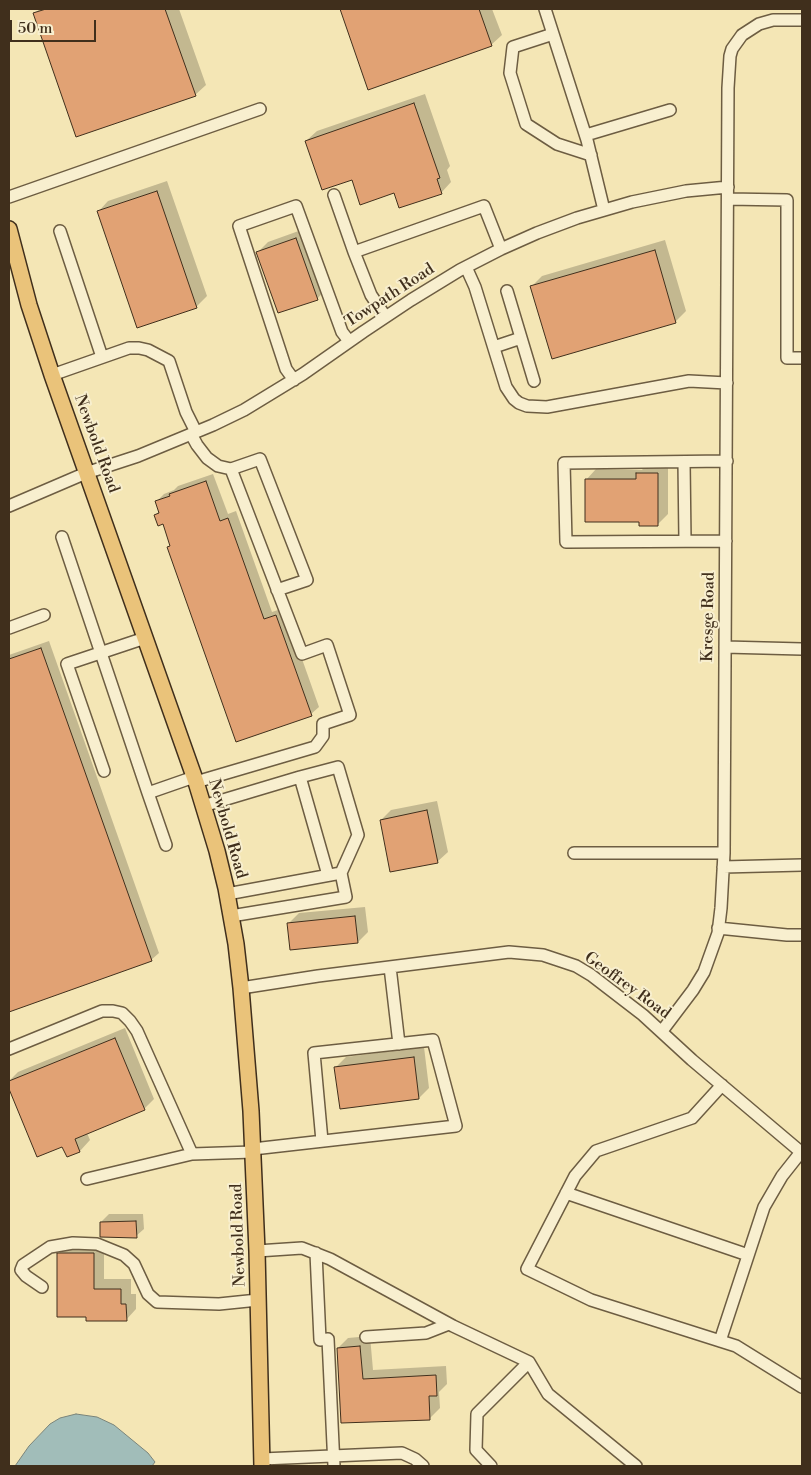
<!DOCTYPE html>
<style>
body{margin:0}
#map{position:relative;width:811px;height:1475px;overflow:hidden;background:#f4e6b5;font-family:"Libre Bodoni",serif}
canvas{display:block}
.frame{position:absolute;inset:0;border:10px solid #402f1c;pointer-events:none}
.scale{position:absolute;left:10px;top:20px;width:86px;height:22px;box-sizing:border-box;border:2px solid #402f1c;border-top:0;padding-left:6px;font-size:15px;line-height:18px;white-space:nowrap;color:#402f1c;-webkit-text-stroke:4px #f8efcf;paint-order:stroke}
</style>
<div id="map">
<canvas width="811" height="1475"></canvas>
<div class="frame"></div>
<div class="scale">50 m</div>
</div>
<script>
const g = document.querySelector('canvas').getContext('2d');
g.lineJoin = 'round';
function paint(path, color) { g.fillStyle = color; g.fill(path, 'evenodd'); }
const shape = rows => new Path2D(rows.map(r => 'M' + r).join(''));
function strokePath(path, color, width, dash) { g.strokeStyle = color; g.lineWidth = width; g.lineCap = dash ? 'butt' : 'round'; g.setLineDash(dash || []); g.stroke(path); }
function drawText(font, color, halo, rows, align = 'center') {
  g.font = font + ' "Libre Bodoni",serif'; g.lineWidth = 4; g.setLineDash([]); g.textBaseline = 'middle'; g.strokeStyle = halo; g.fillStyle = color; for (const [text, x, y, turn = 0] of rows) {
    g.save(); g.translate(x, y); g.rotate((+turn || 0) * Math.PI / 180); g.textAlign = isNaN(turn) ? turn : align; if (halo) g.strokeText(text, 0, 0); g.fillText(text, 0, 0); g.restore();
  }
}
const water = shape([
 [76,1414,97,1417,114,1425,148,1453,155,1462,152,1466,15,1466,29,1446,50,1424,60,1418,76,1414]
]);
paint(water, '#a1bdb9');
strokePath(water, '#7a847a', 1);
paint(shape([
 [40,9,179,9,206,85,195,95,35,13],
 [341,9,492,9,502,35,491,45,369,88],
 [425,94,450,166,447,170,451,182,441,193,395,191,353,178,306,141,317,131],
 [167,181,207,296,196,307,98,212,108,201],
 [307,228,327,288,317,299,258,252,268,242],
 [665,240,686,311,675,322,532,286,542,276],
 [648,463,668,463,668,514,658,524,640,521,586,480,596,469,642,470],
 [213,474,228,514,236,511,272,612,284,608,319,707,311,714,171,545,163,522,155,515,160,511,157,501,164,494,174,490,178,486],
 [49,641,159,953,151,960,9,1011,9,655],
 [437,801,448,852,437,862,381,820,391,810],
 [365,907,368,932,358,942,288,924,299,913],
 [125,1028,154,1099,144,1109,87,1133,90,1140,80,1151,68,1156,63,1145,38,1156,9,1086,9,1081,18,1072],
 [424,1047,429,1088,419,1098,336,1067,346,1057],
 [109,1214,143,1214,144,1229,136,1236,101,1222],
 [104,1243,104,1279,131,1279,131,1294,136,1294,136,1309,126,1320,87,1320,58,1254,69,1244],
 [370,1336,373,1370,446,1366,447,1384,439,1392,440,1408,429,1419,342,1422,338,1348,348,1338]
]), '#0003');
const building = shape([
 [46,9,165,9,196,96,76,137,33,13,46,9],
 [340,9,479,9,492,46,368,90,340,9],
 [414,103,440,178,437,179,442,194,399,208,394,193,360,205,352,180,322,190,305,141,414,103],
 [157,191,197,308,137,328,97,211,157,191],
 [296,238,318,300,278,313,256,252,296,238],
 [655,250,676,323,552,359,530,286,655,250],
 [636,473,658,473,658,526,639,526,639,522,585,522,585,479,636,479,636,473],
 [206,481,220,521,228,518,264,619,276,615,312,716,236,742,167,547,170,546,163,524,158,526,154,515,159,513,155,501,170,496,169,494,206,481],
 [41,648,152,961,9,1012,9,659,41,648],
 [427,810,438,863,390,872,380,820,427,810],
 [355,916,358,943,290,950,287,923,355,916],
 [115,1038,145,1110,75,1139,80,1152,67,1157,62,1147,37,1157,9,1089,9,1081,115,1038],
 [414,1057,419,1099,340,1109,334,1067,414,1057],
 [136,1221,137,1238,100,1237,100,1222,136,1221],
 [57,1253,94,1253,94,1289,121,1289,121,1304,126,1304,127,1321,86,1321,86,1317,57,1317,57,1253],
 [360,1346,363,1379,436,1375,437,1396,429,1396,430,1420,341,1423,337,1348,360,1346]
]);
paint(building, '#e1a274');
strokePath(building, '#402f1c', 1);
const minor = shape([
 [545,9,587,140,604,210],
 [553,34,513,47,510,73,526,124,557,144,591,155],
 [586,135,670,110],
 [334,195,354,252,484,206,501,249],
 [9,197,260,109],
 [728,199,787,200,787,358,802,358],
 [60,231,102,357],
 [354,252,371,295,385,316],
 [466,267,475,287,506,387,514,399,519,403,527,406,547,407,689,381,727,383],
 [507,291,534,381],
 [494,347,521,338],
 [52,375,129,348,139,348,148,350,169,361,186,412,196,432],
 [294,380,286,369,239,226,296,206,342,332,349,341],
 [191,434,197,445,207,458,218,466,231,469,302,654,327,645,350,715,323,724,323,736,315,747,196,782],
 [684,462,685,541],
 [231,469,260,459,307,580,277,590],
 [9,506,86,473,138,456,213,425,244,410,303,374,363,332,411,300,460,270,501,249,537,233,577,218,632,202,686,191,728,187],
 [62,537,148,793,194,777],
 [726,541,566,542,564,463,727,461],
 [9,628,44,615],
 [725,647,802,649],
 [104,771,67,664,145,638],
 [300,777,328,875],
 [148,793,166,845],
 [203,806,300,777,338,767,358,835,341,873,346,897,231,916],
 [574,853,724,853],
 [723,867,802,865],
 [227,894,341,873],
 [718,928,787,935,802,935],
 [390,967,399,1044],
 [241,988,318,976,509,952,543,955,576,966,591,975,643,1015,692,1060,802,1153],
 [662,1031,693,990,704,972,718,933,721,908,724,853,728,88,730,56,732,49,742,35,759,24,773,20,802,20],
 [9,1049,102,1011,113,1011,122,1013,130,1021,137,1031,192,1154,253,1152],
 [722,1085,692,1118,596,1151,575,1176,527,1269,591,1300,736,1346,802,1387],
 [253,1149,456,1126,433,1040,314,1053,322,1141],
 [87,1179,192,1154],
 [566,1193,748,1255],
 [257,1251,302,1248,330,1259,453,1326,529,1362,548,1394,636,1466],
 [316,1253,320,1340,328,1339,334,1466],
 [42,1287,26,1276,21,1270,23,1265,50,1247,73,1243,97,1244,124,1255,134,1264,148,1294,157,1302,219,1304,258,1300],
 [366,1337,426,1333,449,1324],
 [720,1341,764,1207,782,1176,801,1152],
 [262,1459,402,1453,415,1459,423,1466],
 [491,1466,476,1450,477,1414,529,1362]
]);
const major = shape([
 [9,229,29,305,52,375,196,782,217,851,226,888,236,944,241,988,251,1111,257,1251,262,1466]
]);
strokePath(minor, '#6d5d42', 14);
strokePath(major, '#402f1c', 18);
strokePath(minor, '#f8efcf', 11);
strokePath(major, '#eac37a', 15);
drawText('16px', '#402f1c', '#f8efcf', [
 ["Towpath Road",390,296,-33],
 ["Newbold Road",96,444,70],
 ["Kresge Road",709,617,-89],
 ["Newbold Road",227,829,74],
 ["Geoffrey Road",627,986,36],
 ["Newbold Road",239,1235,-92]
]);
</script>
